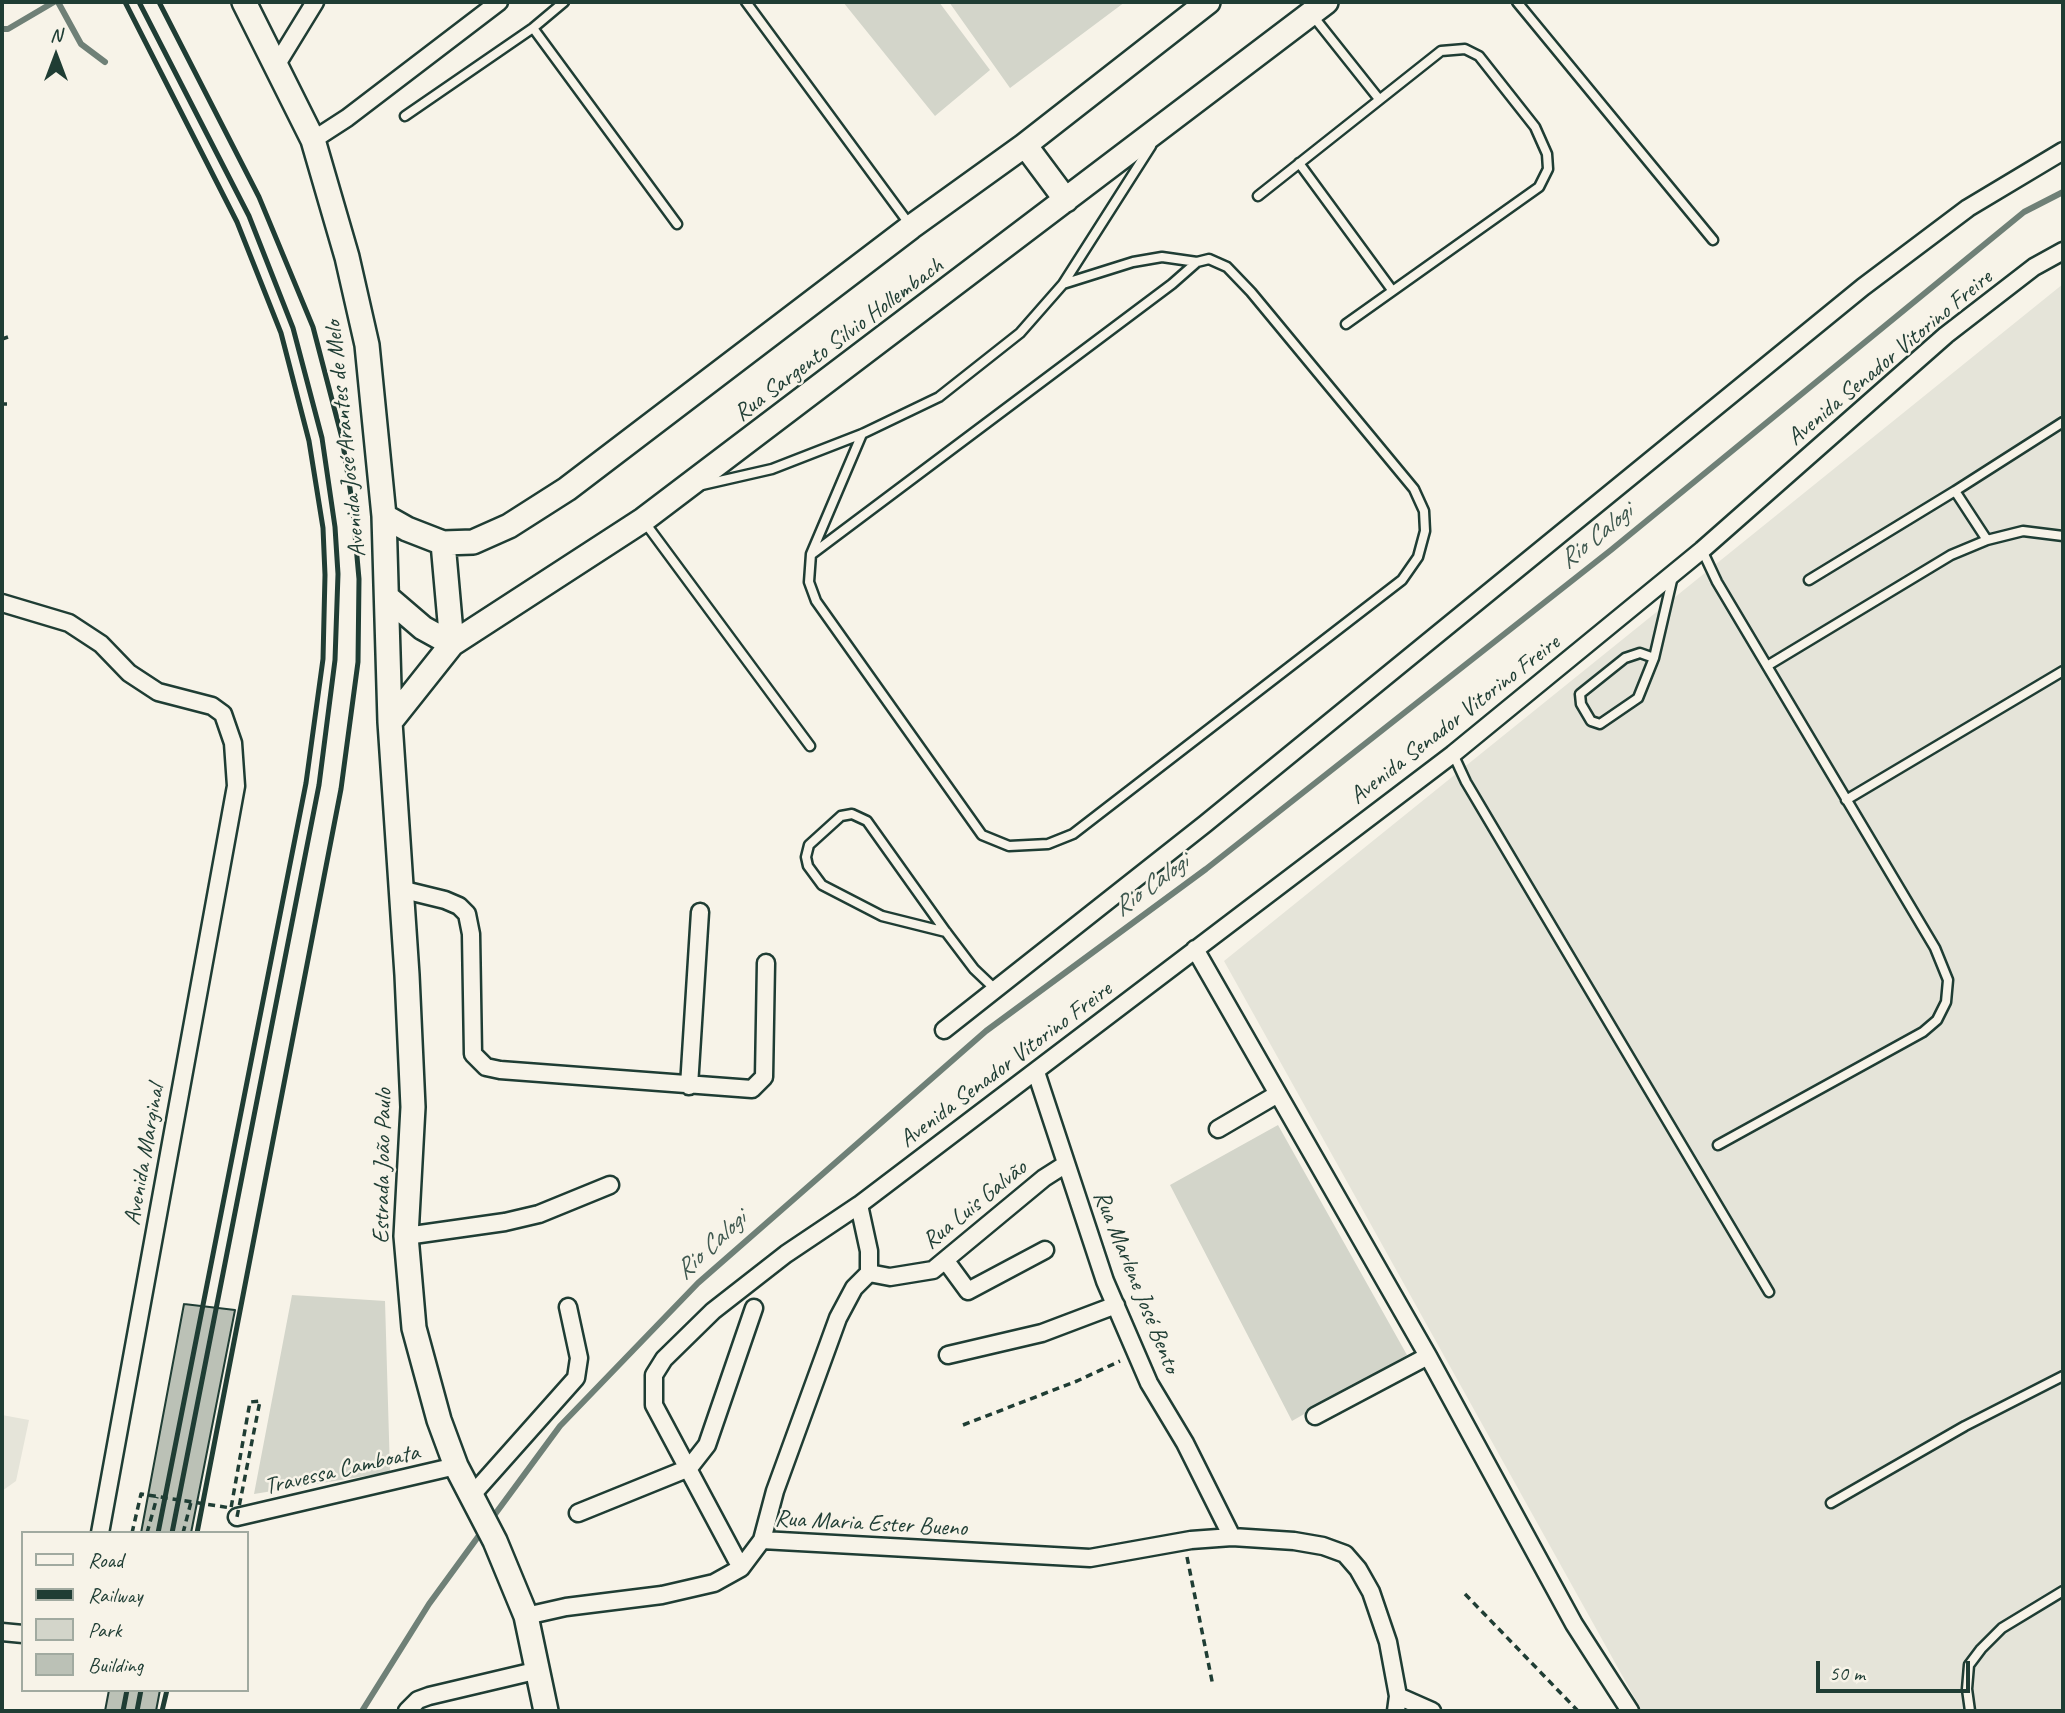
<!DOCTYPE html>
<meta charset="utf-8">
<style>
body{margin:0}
#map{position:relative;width:2065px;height:1713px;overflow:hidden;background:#f7f3e8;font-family:Caveat,sans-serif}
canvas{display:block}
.frame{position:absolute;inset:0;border:4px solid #1f3d34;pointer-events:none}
.legend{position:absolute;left:21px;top:1531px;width:228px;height:161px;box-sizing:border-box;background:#f7f3e8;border:2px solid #a1aaa0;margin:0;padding:9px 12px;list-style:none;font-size:21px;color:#1f3d34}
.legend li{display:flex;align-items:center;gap:14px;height:35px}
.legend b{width:35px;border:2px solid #a1aaa0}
.north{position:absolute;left:21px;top:21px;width:70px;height:70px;-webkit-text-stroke:5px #f7f3e8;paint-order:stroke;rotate:0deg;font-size:19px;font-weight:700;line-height:28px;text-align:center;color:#1f3d34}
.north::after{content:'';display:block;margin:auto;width:24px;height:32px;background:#1f3d34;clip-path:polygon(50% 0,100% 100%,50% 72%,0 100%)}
.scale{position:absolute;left:1816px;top:1661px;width:154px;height:32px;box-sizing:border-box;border:4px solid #1f3d34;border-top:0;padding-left:9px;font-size:21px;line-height:24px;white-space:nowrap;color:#1f3d34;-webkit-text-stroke:5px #f7f3e8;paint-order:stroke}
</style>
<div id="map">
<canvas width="2065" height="1713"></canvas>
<div class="frame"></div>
<ul class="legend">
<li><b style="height:9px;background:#f7f3e8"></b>Road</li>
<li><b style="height:9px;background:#1f3d34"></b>Railway</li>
<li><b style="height:19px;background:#d3d5ca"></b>Park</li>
<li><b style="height:19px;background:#bbc1b6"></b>Building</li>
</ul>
<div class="north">N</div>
<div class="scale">50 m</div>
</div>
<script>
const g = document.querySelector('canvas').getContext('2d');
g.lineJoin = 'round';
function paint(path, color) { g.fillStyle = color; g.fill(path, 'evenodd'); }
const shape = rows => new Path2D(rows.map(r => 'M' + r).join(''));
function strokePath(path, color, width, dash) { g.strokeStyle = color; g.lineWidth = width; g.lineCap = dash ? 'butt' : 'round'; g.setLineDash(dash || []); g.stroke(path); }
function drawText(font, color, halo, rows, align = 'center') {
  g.font = font + ' Caveat,sans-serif'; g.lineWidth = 5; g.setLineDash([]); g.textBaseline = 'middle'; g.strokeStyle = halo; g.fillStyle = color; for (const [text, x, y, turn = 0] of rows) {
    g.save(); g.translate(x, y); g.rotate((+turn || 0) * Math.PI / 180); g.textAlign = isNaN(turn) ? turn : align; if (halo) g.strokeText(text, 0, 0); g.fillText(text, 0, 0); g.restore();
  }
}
paint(shape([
 [2063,284,2063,1711,1642,1711,1224,961],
 [2,1415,29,1420,16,1481,2,1491]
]), '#e5e4d9');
paint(shape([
 [843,2,939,2,990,70,935,116],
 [949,2,1125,2,1010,88],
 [1278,1125,1407,1355,1292,1421,1170,1185],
 [292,1295,385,1301,390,1472,254,1494]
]), '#d3d5ca');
strokePath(shape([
 [58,2,81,44,105,62],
 [2,29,8,29,54,2],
 [490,1521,560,1426,698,1283,986,1031,1206,869,1611,550,2024,212,2063,192],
 [362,1711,429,1604,483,1530]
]), '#6f8077', 6);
const building = shape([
 [184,1304,235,1310,191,1533,141,1533,184,1304],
 [109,1690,160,1690,156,1711,105,1711,109,1690]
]);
paint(building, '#bbc1b6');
strokePath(building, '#1f3d34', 2);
const service = shape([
 [746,2,910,225],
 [1517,2,1713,240],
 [1313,16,1379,99],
 [533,28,677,224],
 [405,116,533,28,564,2],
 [1299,163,1392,290],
 [1258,196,1441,51,1465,49,1479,56,1535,127,1547,154,1548,169,1539,187,1346,324],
 [862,434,811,554,809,582,816,601,982,835,1009,846,1048,844,1073,834,1402,580,1418,557,1425,531,1424,511,1414,489,1251,292,1227,267,1209,259,1197,262,1162,257,1133,262,1063,284],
 [702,485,772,469,862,434,939,397,1020,333,1063,284,1151,146],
 [1955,491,2063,422],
 [643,520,810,746],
 [1702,550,1717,582,1935,948,1948,980,1946,1002,1937,1020,1923,1032,1718,1145],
 [812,554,1172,284,1197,262],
 [1809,580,1955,491,1987,540],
 [1654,658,1640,653,1625,658,1580,694,1581,704,1591,721,1600,724,1638,698,1654,658,1673,576],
 [1767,666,1951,555,1987,540,2023,531,2063,536],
 [1453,754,1466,782,1769,1292],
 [1846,800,2063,671],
 [946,932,882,916,822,885,808,866,806,857,809,845,841,816,852,814,867,821,946,932,974,969,995,989],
 [1831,1503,1965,1426,2063,1376],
 [1970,1711,1967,1689,1969,1665,1981,1649,2002,1628,2063,1591]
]);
const minor = shape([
 [277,64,315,2],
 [313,140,347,118,499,2],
 [2,603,69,623,101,644,129,673,158,692,212,706,223,714,233,743,236,786,100,1533],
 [400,889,445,900,459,906,467,914,471,934,473,1054,486,1067,500,1070,752,1089,764,1077,766,963],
 [1195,949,1428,1356,1574,1624,1630,1711],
 [944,1030,1205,824,1863,287,1968,208,2063,151],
 [1036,1072,1105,1281,1149,1383,1185,1443,1232,1537],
 [689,1086,700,912],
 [1218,1129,1276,1095],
 [406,1236,505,1222,539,1214,610,1185],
 [946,1261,968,1291,1045,1250],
 [869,1273,890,1277,933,1270,1044,1178,1066,1164],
 [948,1355,1042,1333,1116,1305],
 [1315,1416,1428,1356],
 [471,1496,576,1378,579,1358,568,1307],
 [578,1513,689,1468,707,1445,754,1308],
 [237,1517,456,1466],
 [762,1540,775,1491,838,1318,854,1288,869,1273,869,1251,859,1205],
 [741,1568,654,1405,654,1375,664,1359,713,1311,786,1254,859,1205,1453,754,1702,550,1946,335,2034,267,2063,251],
 [526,1616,566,1607,662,1595,714,1583,741,1568,762,1540,1090,1558,1191,1540,1232,1537,1294,1541,1323,1546,1345,1554,1358,1569,1371,1592,1388,1642,1398,1696,1396,1711],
 [2,1632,23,1634],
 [1398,1696,1432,1711],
 [407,1711,418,1700,429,1696,539,1670]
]);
const secondary = shape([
 [244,2,313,140,347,257,367,345,384,516,390,722,407,975,413,1107,406,1236,414,1328,439,1420,456,1466,495,1541,526,1616,546,1711],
 [1025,145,1066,200],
 [384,516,407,529,443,543,473,542,509,526,567,489,911,227,1025,145,1208,2],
 [443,543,452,644],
 [388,598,423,628,452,644],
 [390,722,452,644,643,520,1326,2]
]);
strokePath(service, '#1f3d34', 13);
strokePath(minor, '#1f3d34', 21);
strokePath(secondary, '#1f3d34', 28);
strokePath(shape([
 [2,339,8,337],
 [2,404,7,404],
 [963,1425,1077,1381,1120,1361],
 [147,1533,157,1497],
 [183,1533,191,1502],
 [1187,1557,1213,1686],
 [1465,1594,1578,1711]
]), '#1f3d34', 3.5, [7, 5]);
strokePath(service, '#f7f3e8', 8);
strokePath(minor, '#f7f3e8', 16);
strokePath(secondary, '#f7f3e8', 23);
strokePath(shape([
 [125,2,237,222,281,333,309,441,323,528,325,575,323,659,306,783,158,1533],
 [139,2,249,216,293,328,322,438,335,527,338,574,335,660,319,785,172,1533],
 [159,2,259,197,313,327,342,438,352,501,359,579,358,662,341,789,197,1533],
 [123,1711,127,1690],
 [137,1711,141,1690],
 [162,1711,167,1690]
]), '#1f3d34', 5);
strokePath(shape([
 [132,1533,141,1494,231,1508,250,1402,260,1401,237,1517]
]), '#1f3d34', 3.5, [7, 5]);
drawText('24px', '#1f3d34', '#f7f3e8', [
 ["Rua Sargento Silvio Hollembach",839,340,-37],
 ["Avenida Senador Vitorino Freire",1890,358,-40],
 ["Avenida José Arantes de Melo",346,439,-96],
 ["Avenida Senador Vitorino Freire",1455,720,-38],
 ["Avenida Senador Vitorino Freire",1006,1065,-37],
 ["Avenida Marginal",145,1155,-80],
 ["Estrada João Paulo",383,1166,-89],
 ["Rua Luis Galvão",975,1205,-39],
 ["Rua Marlene José Bento",1136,1282,68],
 ["Travessa Camboata",342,1470,-13],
 ["Rua Maria Ester Bueno",871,1524,3]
]);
drawText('italic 26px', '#405950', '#f7f3e8', [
 ["Rio Calogi",1596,537,-39],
 ["Rio Calogi",1151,886,-36],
 ["Rio Calogi",711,1246,-43]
]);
</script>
